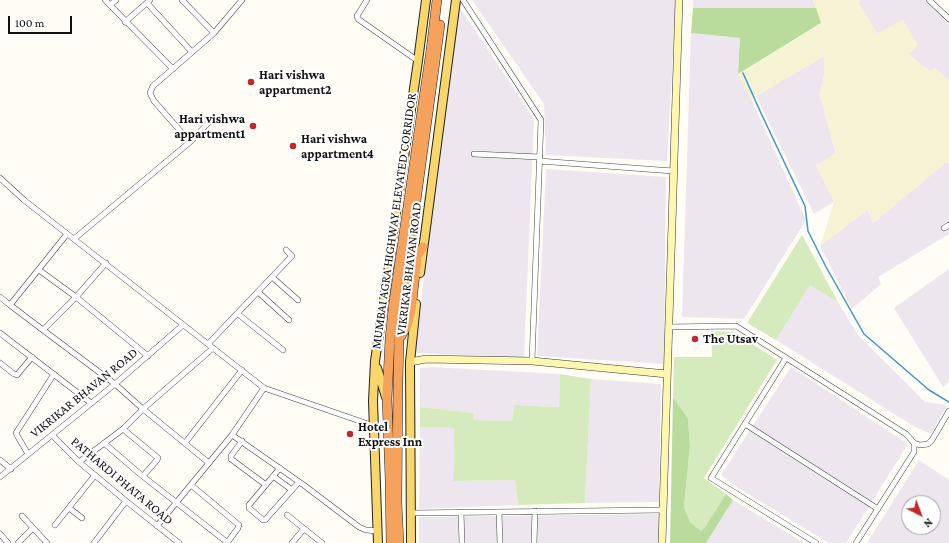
<!DOCTYPE html>
<style>
body{margin:0}
#map{position:relative;width:949px;height:543px;overflow:hidden;background:#fffdf5;font-family:"Crimson Pro",serif}
canvas{display:block}
.north{position:absolute;left:901px;top:495px;width:40px;height:40px;box-sizing:border-box;background:#fff;border:1px solid #a0a0a0;border-radius:50%;rotate:138deg;font-size:11px;font-weight:700;line-height:16px;text-align:center;color:#111}
.north::after{content:'';display:block;margin:auto;width:14px;height:18px;background:#c4262e;clip-path:polygon(50% 0,100% 100%,50% 72%,0 100%)}
.scale{position:absolute;left:8px;top:16px;width:64px;height:18px;box-sizing:border-box;border:2px solid #111;border-top:0;padding-left:5px;font-size:12px;line-height:14px;white-space:nowrap;color:#111;-webkit-text-stroke:3px #fff;paint-order:stroke}
</style>
<div id="map">
<canvas width="949" height="543"></canvas>
<div class="north">N</div>
<div class="scale">100 m</div>
</div>
<script>
const g = document.querySelector('canvas').getContext('2d');
g.lineJoin = 'round';
function paint(path, color) { g.fillStyle = color; g.fill(path, 'evenodd'); }
const shape = rows => new Path2D(rows.map(r => 'M' + r).join(''));
function strokePath(path, color, width, dash) { g.strokeStyle = color; g.lineWidth = width; g.lineCap = dash ? 'butt' : 'round'; g.setLineDash(dash || []); g.stroke(path); }
function drawText(font, color, halo, rows, align = 'center') {
  g.font = font + ' "Crimson Pro",serif'; g.lineWidth = 4; g.setLineDash([]); g.textBaseline = 'middle'; g.strokeStyle = halo; g.fillStyle = color; for (const [text, x, y, turn = 0] of rows) {
    g.save(); g.translate(x, y); g.rotate((+turn || 0) * Math.PI / 180); g.textAlign = isNaN(turn) ? turn : align; if (halo) g.strokeText(text, 0, 0); g.fillText(text, 0, 0); g.restore();
  }
}
paint(shape([
 [472,0,676,0,667,161,546,155,544,104],
 [693,0,813,0,816,8,693,8],
 [860,0,924,0,949,24,949,81,935,68,931,72,908,54,903,20,877,34,858,2],
 [460,8,534,119,524,358,415,353,439,149],
 [691,33,740,38,738,74,751,99,806,220,744,319,682,317],
 [824,56,824,75,820,95,836,154,816,165,834,202,814,214,756,96],
 [947,161,949,163,949,234,878,277,881,284,852,309,820,246,868,209,873,223],
 [546,169,666,177,664,364,537,356],
 [949,269,949,382,943,387,894,308],
 [810,284,838,302,858,335,925,402,947,405,931,434,915,427,776,340],
 [431,367,560,374,559,407,514,405,512,421,474,420,473,413,420,407,420,368],
 [791,367,908,444,846,543,829,543,740,489,721,475],
 [591,379,661,384,659,502,585,503],
 [420,427,454,428,453,481,515,480,518,505,419,509],
 [919,460,949,480,949,543,867,543],
 [909,503,933,503,933,527,909,527],
 [733,500,804,543,706,543],
 [659,514,658,543,419,543,419,517]
]), '#eee6ef');
paint(shape([
 [813,0,860,0,858,2,877,34,903,20,918,45,909,54,931,72,934,67,949,81,949,163,947,162,873,223,868,209,820,246,834,202,816,165,836,154,820,95,824,75,824,56,751,99,738,74,821,24]
]), '#f6f3d4');
paint(shape([
 [802,235,838,302,810,285,776,340,747,323],
 [711,331,734,332,777,360,704,478,726,494,705,527,701,531,690,522,684,507,690,446,688,420,673,397,674,357,712,357],
 [560,374,591,379,585,503,518,505,515,480,453,481,454,428,420,427,420,407,474,413,474,420,512,421,514,405,559,407]
]), '#d5ebbd');
paint(shape([
 [693,8,816,8,821,23,738,74,740,38,691,33],
 [673,397,688,419,690,446,684,507,690,522,701,531,705,527,726,494,733,500,706,543,670,543]
]), '#b9dc9c');
strokePath(shape([
 [743,73,760,111,805,206,808,231,826,267,864,334,929,390,949,402]
]), '#3f96cf', 1.5);
const street = shape([
 [105,0,173,69],
 [182,0,214,33],
 [367,0,357,16,358,19,418,61],
 [463,0,541,120,532,361],
 [929,0,949,19],
 [147,3,192,52],
 [110,5,116,0],
 [125,22,150,0],
 [190,142,154,101,150,93,153,86,214,33,242,0],
 [474,154,540,157],
 [539,161,673,171],
 [0,178,24,200,264,388,374,426],
 [944,228,949,225],
 [67,234,10,305,43,330,115,384,143,409,209,463],
 [74,239,190,142,212,119],
 [106,263,76,297,148,356],
 [39,270,76,297,43,330],
 [272,277,298,300],
 [258,292,289,320],
 [0,297,10,305],
 [238,314,283,350],
 [668,327,736,326,906,434,914,443,914,452,856,543],
 [0,333,91,403],
 [208,344,291,257,292,256,286,250],
 [786,358,711,478,816,543],
 [0,363,14,374,17,375,32,357],
 [745,424,878,509],
 [123,429,158,458,157,460,143,476],
 [52,435,79,462,126,501,179,543],
 [232,435,305,486,359,527,366,530,378,531],
 [242,441,231,456,231,459,266,485],
 [104,443,140,474,228,543],
 [185,443,242,370],
 [914,443,920,445,928,444,932,440,949,411],
 [28,454,18,437,16,433,54,374],
 [0,460,11,469],
 [79,462,123,429,143,409,213,348],
 [280,468,249,505,249,508,263,520,265,520,299,482],
 [273,476,292,490],
 [0,477,115,384,183,325],
 [191,485,239,525,238,528,227,543],
 [69,508,82,518],
 [461,512,462,543],
 [499,512,500,543],
 [412,513,663,510],
 [287,515,322,543],
 [22,516,47,543],
 [55,525,95,475],
 [157,526,232,435,264,388],
 [0,534,8,543],
 [18,543,33,528],
 [94,543,126,501],
 [292,543,304,529],
 [534,543,535,511]
]);
const secondary = shape([
 [410,362,426,359,532,361,667,374],
 [662,543,679,0]
]);
const primary = shape([
 [420,273,456,0],
 [377,368,386,397],
 [378,543,373,401,375,361,388,274,393,233,418,61,426,0],
 [411,543,410,362,416,304]
]);
const highway = shape([
 [401,336,407,325,411,310,417,256,423,247],
 [391,543,390,480,387,399,390,338,394,301,431,50,437,0],
 [399,543,397,502,398,380,399,341,402,303,440,25]
]);
strokePath(street, '#444', 6);
strokePath(secondary, '#333', 8);
strokePath(primary, '#222', 10);
strokePath(highway, '#222', 10);
strokePath(street, '#fff', 5);
strokePath(secondary, '#fff6b0', 7);
strokePath(primary, '#f9d66b', 8);
strokePath(highway, '#f5a25d', 9);
for (const [x, y, r, color] of [
 [251,82,4,"#c4262e"],
 [253,126,4,"#c4262e"],
 [293,146,4,"#c4262e"],
 [695,339,4,"#c4262e"],
 [350,434,4,"#c4262e"]
]) { const dot = new Path2D(); dot.arc(x, y, r, 0, 2 * Math.PI); g.fillStyle = color; g.fill(dot); strokePath(dot, '#fff', 1.5); }
drawText('bold 13px', '#111', '#fff', [
 ["Hari vishwa",259,75],
 ["appartment2",259,90],
 ["Hari vishwa",245,119,"right"],
 ["appartment1",245,134,"right"],
 ["Hari vishwa",301,139],
 ["appartment4",301,154],
 ["The Utsav",703,339],
 ["Hotel",358,427],
 ["Express Inn",358,442]
], 'left');
drawText('13px', '#111', '#fff', [
 ["MUMBAI AGRA HIGHWAY ELEVATED CORRIDOR",394,221,-82],
 ["VIKRIKAR BHAVAN ROAD",409,269,-83],
 ["VIKRIKAR BHAVAN ROAD",84,393,-39],
 ["PATHARDI PHATA ROAD",122,481,40]
]);
</script>
